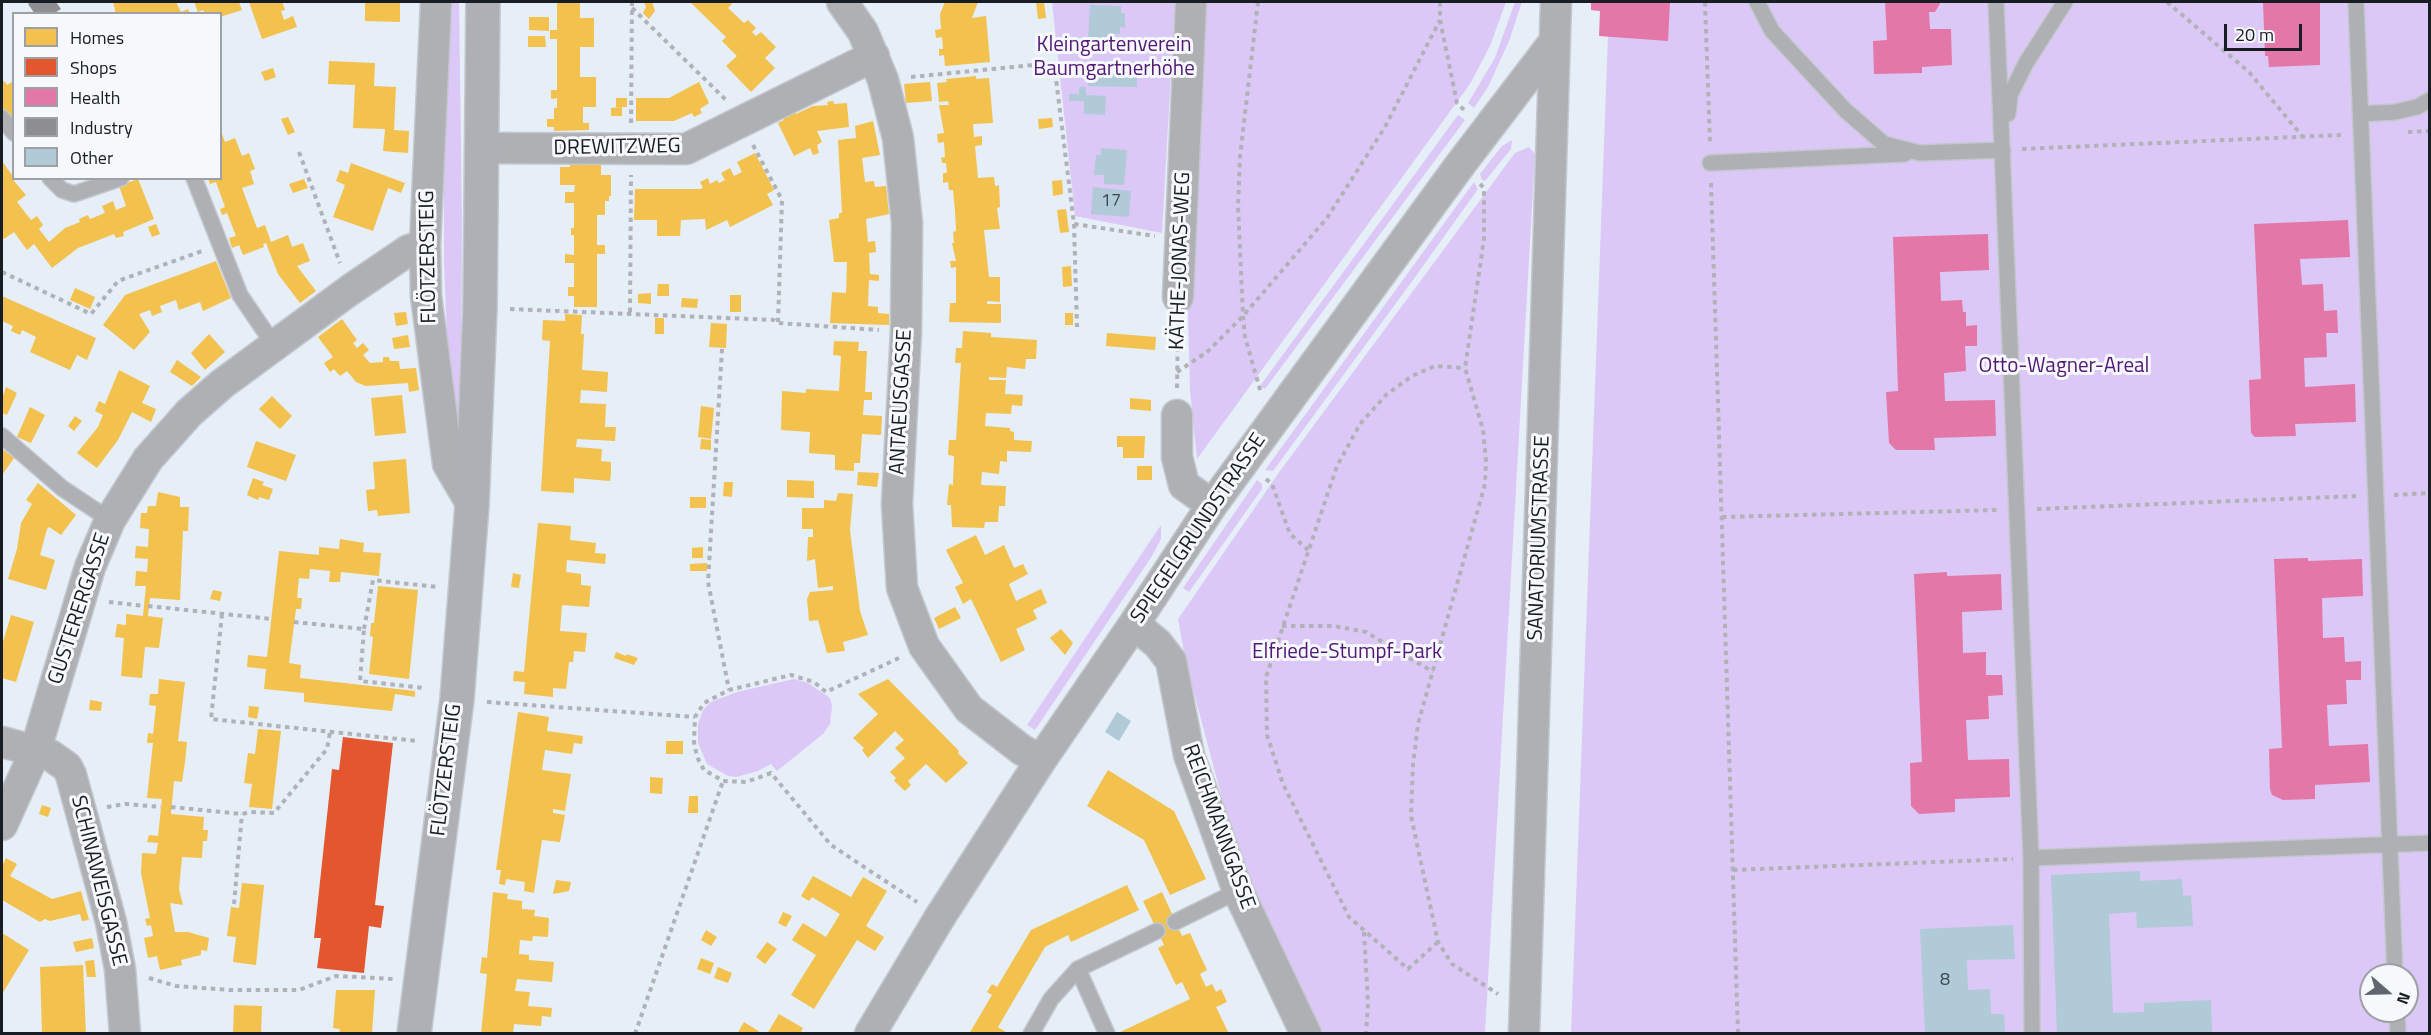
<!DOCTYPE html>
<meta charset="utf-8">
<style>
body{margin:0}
#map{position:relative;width:2431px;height:1035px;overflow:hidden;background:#e6eef7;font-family:"Titillium Web",sans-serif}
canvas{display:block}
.frame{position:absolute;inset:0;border:3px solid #181d23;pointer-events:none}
.legend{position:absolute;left:12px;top:12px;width:210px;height:168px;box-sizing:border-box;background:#f6f9fc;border:2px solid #9da1a5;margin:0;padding:8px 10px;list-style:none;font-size:18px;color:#181d23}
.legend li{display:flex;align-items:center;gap:12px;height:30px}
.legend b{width:30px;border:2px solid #9da1a5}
.north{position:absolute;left:2359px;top:963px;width:60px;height:60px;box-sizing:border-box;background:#f6f9fc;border:2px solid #9da1a5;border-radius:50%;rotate:110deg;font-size:16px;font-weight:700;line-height:24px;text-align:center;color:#181d23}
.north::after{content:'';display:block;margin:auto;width:21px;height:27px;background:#60666d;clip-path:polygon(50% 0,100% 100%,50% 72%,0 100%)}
.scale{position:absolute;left:2224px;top:24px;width:78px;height:27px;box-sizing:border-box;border:3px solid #181d23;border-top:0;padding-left:8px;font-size:18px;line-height:21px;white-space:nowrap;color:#181d23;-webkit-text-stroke:4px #f6f9fc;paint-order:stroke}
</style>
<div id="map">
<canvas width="2431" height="1035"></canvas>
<div class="frame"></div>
<ul class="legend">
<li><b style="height:16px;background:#f2c14e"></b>Homes</li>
<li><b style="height:16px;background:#e4572e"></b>Shops</li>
<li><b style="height:16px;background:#e377a8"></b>Health</li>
<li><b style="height:16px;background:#8d8d92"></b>Industry</li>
<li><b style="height:16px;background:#b0cad7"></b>Other</li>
</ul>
<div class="north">N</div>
<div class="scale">20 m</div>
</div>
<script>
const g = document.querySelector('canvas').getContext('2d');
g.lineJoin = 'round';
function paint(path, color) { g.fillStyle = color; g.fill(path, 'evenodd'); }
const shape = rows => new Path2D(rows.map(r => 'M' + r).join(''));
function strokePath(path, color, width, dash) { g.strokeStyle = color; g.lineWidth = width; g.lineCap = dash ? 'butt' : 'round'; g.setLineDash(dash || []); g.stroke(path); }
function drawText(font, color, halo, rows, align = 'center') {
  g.font = font + ' "Titillium Web",sans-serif'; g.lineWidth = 6; g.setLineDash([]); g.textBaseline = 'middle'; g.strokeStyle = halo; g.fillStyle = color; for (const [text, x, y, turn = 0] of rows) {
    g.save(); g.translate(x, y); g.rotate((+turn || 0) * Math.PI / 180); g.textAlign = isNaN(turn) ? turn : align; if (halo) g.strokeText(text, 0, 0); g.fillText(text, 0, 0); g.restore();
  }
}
paint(shape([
 [448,2,459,2,462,219,461,408,454,424,448,362,444,261,444,138],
 [1052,2,1175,2,1162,233,1075,216],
 [1201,2,1506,2,1490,46,1470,84,1197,459,1190,390,1188,312],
 [1515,2,1522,2,1509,41,1488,87,1474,108,1468,103,1495,58],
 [1591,2,2429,2,2429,1033,1571,1034,1608,36,1600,11,1591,10],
 [2371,975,2407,975,2407,1011,2371,1011],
 [1458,115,1465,120,1265,389,1260,386],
 [1512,140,1511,149,1485,181,1482,180,1480,174,1502,146],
 [1529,147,1535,154,1485,1033,1316,1033,1241,870,1186,663,1178,619,1280,471,1515,153],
 [1474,182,1478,189,1413,280,1273,471,1265,470],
 [1257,480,1262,484,1262,489,1189,592,1183,588],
 [1161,525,1161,539,1152,556,1035,730,1027,725],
 [794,679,808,683,830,698,832,706,830,724,823,734,777,771,771,764,758,771,736,777,728,776,707,764,698,743,698,724,703,710,711,702,737,692]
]), '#dcc8f6');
paint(shape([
 [113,2,176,2,181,12,188,9,190,14,116,14],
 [194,2,239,2,242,10,220,17,220,14,205,14,203,10,198,12],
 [249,2,282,2,285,10,281,11,284,20,293,16,297,27,262,39],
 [365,2,400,2,400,22,365,21],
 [557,2,580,2,580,18,594,18,594,47,580,47,580,77,596,77,596,107,583,107,583,123,589,123,589,130,554,131,554,127,547,127,547,119,554,119,554,108,557,108,557,98,551,99,551,90,557,90,557,39,550,39,550,30,557,30],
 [644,2,652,2,655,11,649,19,643,13,646,7],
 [690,2,730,2,732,4,728,8,744,23,748,20,756,28,752,32,756,36,761,32,776,47,765,58,775,68,751,92,726,66,737,56,722,41,726,37],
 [945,2,978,2,972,18,986,16,990,62,945,66,944,55,939,56,939,49,943,49,942,37,936,38,935,30,941,29,940,14],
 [1036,2,1044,2,1046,18,1038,19],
 [529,17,549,17,549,31,529,30],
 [528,36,545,36,546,47,528,47],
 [329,61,375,63,374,86,396,87,394,130,409,131,408,153,383,151,385,129,353,128,355,85,328,84],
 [273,68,276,77,265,81,261,72],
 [976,76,976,79,989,78,991,99,993,123,973,124,974,137,982,136,982,145,975,146,978,178,994,177,995,186,999,185,1000,207,997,208,1000,229,984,230,989,277,1000,277,1000,302,987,301,987,304,1001,304,1001,323,949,322,950,303,956,303,956,267,951,268,950,261,956,261,952,243,954,243,953,232,956,231,955,211,953,190,949,190,948,182,943,183,943,173,947,173,946,163,942,163,941,158,945,157,944,142,938,143,937,134,944,133,939,105,949,105,948,101,939,102,937,83,947,82,946,79],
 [4,81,7,85,14,81,14,123,2,115,2,82],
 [699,82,709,103,700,109,702,113,694,117,692,113,674,121,636,121,636,98,669,98],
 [930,82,932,101,906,103,904,84],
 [616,98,627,98,627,107,616,107],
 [833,101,834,104,847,103,849,127,817,131,822,142,817,145,819,153,813,155,810,148,794,156,778,123,784,120,781,112,793,106,796,114,813,106,828,105,827,102],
 [622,107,622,116,611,116,611,108],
 [288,117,295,132,288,135,281,119],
 [1052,118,1053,127,1039,129,1038,119],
 [873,121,880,155,862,158,865,182,874,181,875,187,886,186,889,214,866,219,868,242,875,241,876,252,869,253,870,274,879,275,879,281,869,280,868,306,878,307,878,313,889,314,889,325,830,323,832,292,846,293,847,262,834,262,829,220,839,218,839,213,842,213,838,140,856,138,855,126],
 [221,131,225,142,235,138,242,156,249,153,255,169,250,171,254,184,242,188,257,228,265,225,271,242,288,235,292,247,303,243,310,261,297,266,316,291,300,303,278,274,266,243,263,244,264,247,243,255,239,245,232,248,229,238,236,236,227,213,222,215,220,209,225,207,216,182,210,184,208,178,220,178],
 [755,153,774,190,767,194,773,205,730,227,727,220,706,230,705,219,681,220,680,236,657,236,657,220,634,220,635,189,700,189,703,188,700,182,708,178,710,184,717,180,719,183,725,180,721,173,730,168,734,176,742,172,737,162],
 [570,160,601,161,601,175,611,175,611,196,609,196,609,201,605,201,605,215,597,215,597,245,605,245,605,254,597,254,597,307,574,307,574,296,568,296,568,287,574,287,574,263,565,263,565,254,574,255,574,235,571,235,571,228,574,228,574,203,565,203,565,192,574,192,575,185,560,185,560,167,570,167],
 [2,161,14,178,17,178,14,181,26,195,17,202,31,220,37,216,43,225,39,229,49,242,65,228,80,222,79,219,88,215,90,219,105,213,102,206,113,201,116,210,126,206,119,186,138,179,154,219,123,232,124,236,116,238,114,234,78,248,52,268,34,244,27,250,14,232,4,239,2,236],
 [351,163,405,183,401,193,388,188,373,231,333,217,345,185,336,181,340,170,348,173],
 [304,179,308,188,293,193,289,184],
 [1062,180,1063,194,1053,196,1052,181],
 [1066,209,1069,232,1060,233,1057,210],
 [156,224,160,234,152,237,148,227],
 [216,261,231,298,203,311,200,302,179,310,176,300,160,306,162,312,152,316,150,310,139,314,150,332,134,350,103,325,125,295],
 [1071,266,1072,286,1063,287,1062,267],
 [658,284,669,284,669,296,657,296],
 [75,288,95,297,90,309,70,300],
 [651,293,651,304,638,303,638,294],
 [730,295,741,295,741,312,730,312],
 [2,296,96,338,87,360,77,355,70,370,30,352,36,337,22,330,20,335,11,331,13,326,2,321],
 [682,298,698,299,697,308,681,307],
 [406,312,408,324,396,326,394,313],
 [1065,313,1073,313,1073,325,1065,325],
 [565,314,582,315,581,334,584,334,582,370,608,372,607,392,581,390,580,403,606,404,605,427,616,427,615,441,577,439,576,447,602,449,601,461,611,462,611,473,610,481,574,478,574,493,541,491,550,341,542,340,543,320,565,321],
 [655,318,664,318,664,334,655,334],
 [342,319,357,340,353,343,357,348,363,343,369,350,363,355,370,363,383,362,383,357,389,357,390,361,399,361,400,369,416,368,419,390,409,392,408,383,366,386,356,382,347,371,340,376,334,369,330,372,324,363,333,357,318,337],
 [711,323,727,324,726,348,709,347],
 [963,331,991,333,991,337,1037,340,1036,359,1026,359,1025,369,1007,367,1006,378,989,377,989,380,1006,380,1005,394,1023,395,1022,406,1012,405,1011,414,986,413,985,426,1010,428,1010,431,1014,432,1014,440,1032,441,1031,452,1007,451,1007,462,1000,461,999,474,982,472,981,485,1006,486,1005,506,999,506,998,522,985,522,984,528,952,527,951,505,947,505,949,484,953,485,954,456,948,455,949,440,956,440,961,363,955,363,956,348,962,348],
 [1107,333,1156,337,1155,350,1106,346],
 [209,334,225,352,205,370,191,353],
 [408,335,410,347,394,349,392,338],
 [834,341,859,342,858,351,867,351,865,392,872,392,872,400,864,400,863,415,882,416,881,435,862,434,860,463,854,463,854,471,835,470,835,455,809,453,810,432,781,430,782,391,806,393,806,389,839,391,841,356,833,355],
 [177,360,201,377,192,386,170,372],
 [119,370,150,386,142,403,156,409,151,422,132,412,118,440,97,468,77,453,98,427,103,415,95,411,99,401,105,404],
 [6,387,17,393,7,415,2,413,2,398],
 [402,395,406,433,375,436,371,398],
 [272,396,292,416,280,429,259,409],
 [1130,398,1151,400,1151,411,1130,409],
 [701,406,714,408,711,439,698,437],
 [30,407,45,415,31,443,17,437],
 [75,416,82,421,74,431,68,426],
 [1117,436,1145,436,1144,458,1123,458,1123,447,1117,447],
 [701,439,711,440,711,450,700,449],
 [256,441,296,455,286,481,247,467],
 [2,449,14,458,2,475],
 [406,459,410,513,378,516,377,510,368,511,366,490,375,489,373,462],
 [1137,466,1152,466,1152,480,1137,480],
 [858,472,879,473,877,487,857,485],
 [253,478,264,482,262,485,273,489,269,500,259,497,258,500,247,495],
 [787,480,814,481,814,498,787,497],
 [724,482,733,482,732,497,723,496],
 [38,483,76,515,61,535,49,527,47,529,40,555,55,560,46,590,8,579,17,549,21,523,32,504,26,500],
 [158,492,180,497,180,507,189,507,188,531,183,531,180,600,150,598,148,616,163,618,159,648,145,647,142,678,121,676,124,638,115,637,117,624,126,625,126,614,143,616,146,586,135,586,136,571,147,572,148,559,135,558,136,546,148,547,149,529,140,528,141,513,147,513,148,506,156,506],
 [838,493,853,494,850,530,860,611,868,635,843,642,845,651,827,653,818,620,809,621,807,599,810,592,833,590,833,586,818,588,815,559,807,561,808,537,813,537,813,529,802,529,802,508,824,508,824,500,836,501],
 [690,497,706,497,706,508,690,508],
 [538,523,571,526,570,540,596,543,595,553,606,554,605,564,567,560,566,572,581,574,581,585,591,586,589,607,562,605,560,631,587,633,585,652,574,651,573,662,569,662,566,689,553,688,553,697,524,694,525,682,513,681,514,671,524,672],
 [976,535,985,555,1004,545,1014,568,1023,564,1028,574,1009,584,1016,601,1041,589,1047,603,1033,610,1037,619,1016,629,1025,650,1001,662,971,599,963,604,955,587,963,583,946,550],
 [340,539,364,543,363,552,381,553,379,576,341,572,340,582,329,582,330,571,310,569,309,579,299,578,297,598,302,598,301,609,296,609,289,663,301,665,300,678,415,691,415,697,395,694,392,711,304,702,304,693,264,689,266,669,247,667,248,655,267,657,279,551,319,555,319,547,339,549],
 [703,547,703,558,692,558,692,548],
 [707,563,707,571,690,571,690,564],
 [513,573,521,575,519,588,511,587],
 [378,586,418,590,409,679,369,674,373,637,370,636,371,623,374,623],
 [213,590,222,592,220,601,210,599],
 [955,607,961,618,939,629,934,618],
 [11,615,34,622,16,682,2,678,2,645],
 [1061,629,1073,643,1065,655,1050,638],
 [616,652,626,656,627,654,638,658,634,665,614,658],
 [159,679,185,682,178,741,187,742,185,762,182,782,174,781,171,814,204,817,203,830,208,830,207,841,203,841,202,858,182,857,179,889,183,905,170,903,175,932,188,932,209,938,207,951,201,950,201,955,181,960,182,965,160,970,157,956,148,958,144,938,153,936,151,925,147,926,145,919,150,918,141,873,142,853,156,854,158,843,147,842,149,835,158,836,162,799,147,798,153,743,147,743,148,733,153,734,156,706,149,705,150,694,158,694],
 [888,679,959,751,958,753,968,763,946,783,926,764,908,781,911,785,905,791,894,781,896,778,890,772,905,758,895,748,904,740,895,731,868,758,862,750,864,748,853,738,878,714,858,694],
 [90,700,102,702,101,711,89,710],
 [249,706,259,707,257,719,248,717],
 [518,712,549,717,547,731,583,736,582,744,574,743,572,754,545,750,542,770,571,774,565,811,553,809,553,813,565,815,560,842,542,840,534,893,524,891,525,882,506,879,505,885,499,884,501,870,496,870],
 [258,729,281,731,272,809,249,807,252,784,244,783,248,753,255,754],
 [666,741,683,741,683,754,666,754],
 [1108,770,1174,811,1206,879,1170,895,1144,840,1087,806],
 [650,777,663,778,662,794,650,793],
 [689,796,698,796,698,813,688,813],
 [42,805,51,808,48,817,39,814],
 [6,858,17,864,10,876,52,899,81,891,89,920,82,921,80,914,50,921,45,919,40,922,2,900,2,866],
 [813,876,851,897,863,877,887,891,866,926,884,937,875,951,857,940,814,1009,791,995,816,955,792,940,803,923,826,937,840,914,812,897,809,901,801,896],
 [556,880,571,882,569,891,553,894],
 [242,883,264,885,256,965,233,962,236,937,227,936,231,907,239,908],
 [1127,885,1139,910,1071,942,1068,935,1045,947,998,1027,1009,1034,969,1034,992,995,987,992,992,984,997,987,1031,930],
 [493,892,508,894,507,899,522,901,522,909,535,910,534,916,549,918,548,937,533,936,532,941,520,940,519,954,529,955,529,960,554,962,552,982,517,979,515,991,530,992,528,1006,552,1008,551,1017,542,1016,541,1026,514,1024,513,1034,481,1034,487,974,480,973,482,957,487,958],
 [1162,892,1182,936,1190,933,1198,951,1207,970,1200,974,1206,987,1212,984,1216,992,1221,989,1227,1002,1216,1007,1229,1034,1116,1034,1190,999,1182,982,1176,985,1158,948,1164,945,1143,901],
 [783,912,792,916,786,927,778,923],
 [706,930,717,937,711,946,701,940],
 [2,933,29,950,2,994],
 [92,938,94,948,76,952,73,942],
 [767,942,777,949,765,964,756,957],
 [701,958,714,963,710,974,697,969],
 [94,960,96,977,87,977,85,961],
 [83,965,86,1034,42,1034,40,967],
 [718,967,732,973,728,983,714,978],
 [336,990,375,990,372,1034,339,1034,340,1029,333,1028],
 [234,1005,262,1006,261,1034,233,1034],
 [779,1014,803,1028,800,1034,767,1034],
 [744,1022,763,1034,737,1034]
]), '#f2c14e');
paint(shape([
 [343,737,393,743,375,905,384,906,381,928,369,926,364,973,317,968,321,938,314,938,332,769,339,770]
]), '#e4572e');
paint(shape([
 [1591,2,1670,2,1668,41,1599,36,1600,11,1591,10],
 [1885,2,1941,2,1935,12,1929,12,1930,29,1951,29,1952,65,1922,67,1922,73,1874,74,1873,41,1887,40],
 [2263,2,2320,2,2320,65,2269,67,2268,56,2265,56],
 [2348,220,2350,257,2300,259,2302,285,2323,284,2324,311,2337,310,2338,333,2326,333,2327,357,2304,358,2305,387,2355,384,2356,422,2295,424,2296,436,2255,437,2251,433,2249,380,2261,379,2254,224],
 [1988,234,1989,270,1940,272,1941,301,1962,300,1963,312,1966,312,1966,326,1977,325,1977,346,1965,346,1966,371,1944,373,1945,401,1995,400,1996,436,1934,438,1935,450,1896,450,1889,443,1886,392,1898,391,1893,237],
 [2308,558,2308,561,2362,559,2363,596,2322,598,2323,638,2344,637,2345,662,2361,661,2361,680,2346,680,2347,704,2327,705,2329,746,2368,744,2370,782,2315,785,2315,799,2283,800,2272,795,2270,789,2269,749,2282,748,2274,559],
 [1947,572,1947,576,2001,574,2002,610,1962,612,1963,653,1986,652,1986,675,2002,675,2003,695,1988,696,1989,719,1966,720,1968,760,2009,759,2010,797,1955,799,1955,812,1919,814,1911,806,1910,763,1922,762,1914,574]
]), '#e377a8');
paint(shape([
 [31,2,56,2,61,9,53,14,35,14,28,4]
]), '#8d8d92');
paint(shape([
 [1090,5,1121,6,1121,13,1125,13,1125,28,1120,27,1120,34,1112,34,1112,40,1088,39],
 [1088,62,1137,62,1137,87,1088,86],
 [1079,87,1086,87,1086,95,1106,96,1105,115,1084,114,1084,101,1069,101,1069,94,1079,94],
 [1101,148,1127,150,1124,185,1104,184,1104,175,1094,175,1096,155,1101,155],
 [1093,187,1131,191,1129,217,1091,214],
 [1117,712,1131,721,1119,741,1105,732],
 [2140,871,2140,881,2182,879,2183,896,2191,895,2193,926,2137,928,2136,912,2109,914,2113,1013,2144,1012,2144,1003,2211,1000,2212,1034,2057,1034,2051,875],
 [2013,925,2015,959,1967,960,1968,990,1990,989,1991,1014,2004,1014,2005,1034,1925,1034,1920,929]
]), '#b0cad7');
const lane = shape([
 [1757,2,1772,31,1845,110,1884,144,1920,153,2003,150],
 [1996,2,2031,858,2032,1034],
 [2356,2,2395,975],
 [2008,114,2010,95,2026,63,2065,2],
 [2361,114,2395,112,2417,107,2430,100],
 [2,118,14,133],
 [1710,163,1905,154],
 [50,178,62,190,74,194,121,178],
 [194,178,240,295,274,345],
 [2,436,62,488,110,520],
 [2031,858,2430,843],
 [1175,922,1238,891],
 [1078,969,1107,1034],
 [2397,1011,2398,1034],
 [1031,1034,1051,999,1078,969,1157,931]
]);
const street = shape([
 [436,2,425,245,426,296,448,464,472,505],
 [842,2,863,32,883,80,898,138,907,223,906,332,897,504,902,588,924,646,969,709,1022,750,1041,760],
 [482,148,686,149,874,56],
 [1178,297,1191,2],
 [1177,415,1177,457,1184,485,1212,505],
 [1134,624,1158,644,1171,661,1189,755,1238,891,1306,1034],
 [2,742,50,755,67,767,71,775,111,922,120,969,125,1034],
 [2,825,35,752,90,567,110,520,148,459,189,413,222,384,350,290,409,250,425,245],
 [870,1034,940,917,1041,760,1134,624,1212,505,1460,165,1554,42],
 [1524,1034,1556,2]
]);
const secondary = shape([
 [414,1034,457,699,472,505,480,308,483,2]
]);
strokePath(lane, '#c3c8cf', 18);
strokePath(street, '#c3c8cf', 33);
strokePath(secondary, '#c3c8cf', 36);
strokePath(shape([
 [1258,2,1240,157,1238,206,1243,316,1245,337,1261,393],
 [1440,2,1440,20,1457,103,1466,112],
 [1705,2,1710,142],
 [2167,2,2249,72,2302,136],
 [632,8,726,100],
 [911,77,1054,63,1074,224,1155,236],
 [631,123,632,2],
 [2408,132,2430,131],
 [753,145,782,200,778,322],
 [2022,149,2341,135],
 [299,152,340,263],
 [1711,183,1738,1034],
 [1480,184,1484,188,1484,239,1465,368,1483,430,1486,461,1485,484,1418,724,1413,765,1411,816,1438,942,1452,964,1498,994],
 [1074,224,1077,327],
 [2,272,91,314,118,281,202,251],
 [510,309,774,320,778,323,879,330],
 [630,312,631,175],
 [722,349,708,582,729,690],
 [1177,372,1207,352,1243,316,1327,218,1385,127,1440,20],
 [1177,388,1178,323],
 [1266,479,1272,484,1290,534,1308,550],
 [2394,495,2430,493],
 [2037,509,2357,496],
 [1722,517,1997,510],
 [109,602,144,606],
 [148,606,272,619],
 [222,614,211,719,417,741],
 [294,622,364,629,360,681,424,688],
 [1282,626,1334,626,1366,632,1433,672],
 [364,629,373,580,437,587],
 [899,658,826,692,814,682,791,675,729,690,704,703,695,717,694,742,697,757,704,770,723,781,746,782,771,773,831,845,917,902],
 [487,702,695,717],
 [107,807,125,804,161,807],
 [171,807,242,814,250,812,274,813,327,749,330,732],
 [1733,870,2013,859],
 [234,904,242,814],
 [1364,932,1368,1003,1366,1034],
 [1438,942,1408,969,1349,917,1283,784,1267,735,1266,677,1337,466,1360,424,1387,394,1412,376,1435,366,1465,368],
 [149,978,176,986,230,990,299,990,336,976,393,979],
 [635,1034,723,781]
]), '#b0b2b7', 4, [4.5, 4.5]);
strokePath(lane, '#afb0b4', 15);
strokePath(street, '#afb0b4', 30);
strokePath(secondary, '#aeb0b5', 33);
drawText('18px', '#3e4850', null, [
 ["17",1111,202],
 ["8",1945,981]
]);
drawText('21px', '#531875', '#f6f9fc', [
 ["Kleingartenverein",1114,46],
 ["Baumgartnerhöhe",1114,70],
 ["Otto-Wagner-Areal",2064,367],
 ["Elfriede-Stumpf-Park",1347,653]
]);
drawText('21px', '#181d23', '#f6f9fc', [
 ["DREWITZWEG",617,148,-1],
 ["FLÖTZERSTEIG",429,257,-91],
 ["KÄTHE-JONAS-WEG",1181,261,-88],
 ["ANTAEUSGASSE",902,402,-87],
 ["SPIEGELGRUNDSTRASSE",1199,529,-56],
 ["SANATORIUMSTRASSE",1540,538,-88],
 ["GUSTERERGASSE",80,609,-72],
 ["FLÖTZERSTEIG",447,770,-83],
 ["REICHMANNGASSE",1218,827,70],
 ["SCHINAWEISGASSE",98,881,76]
]);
</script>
